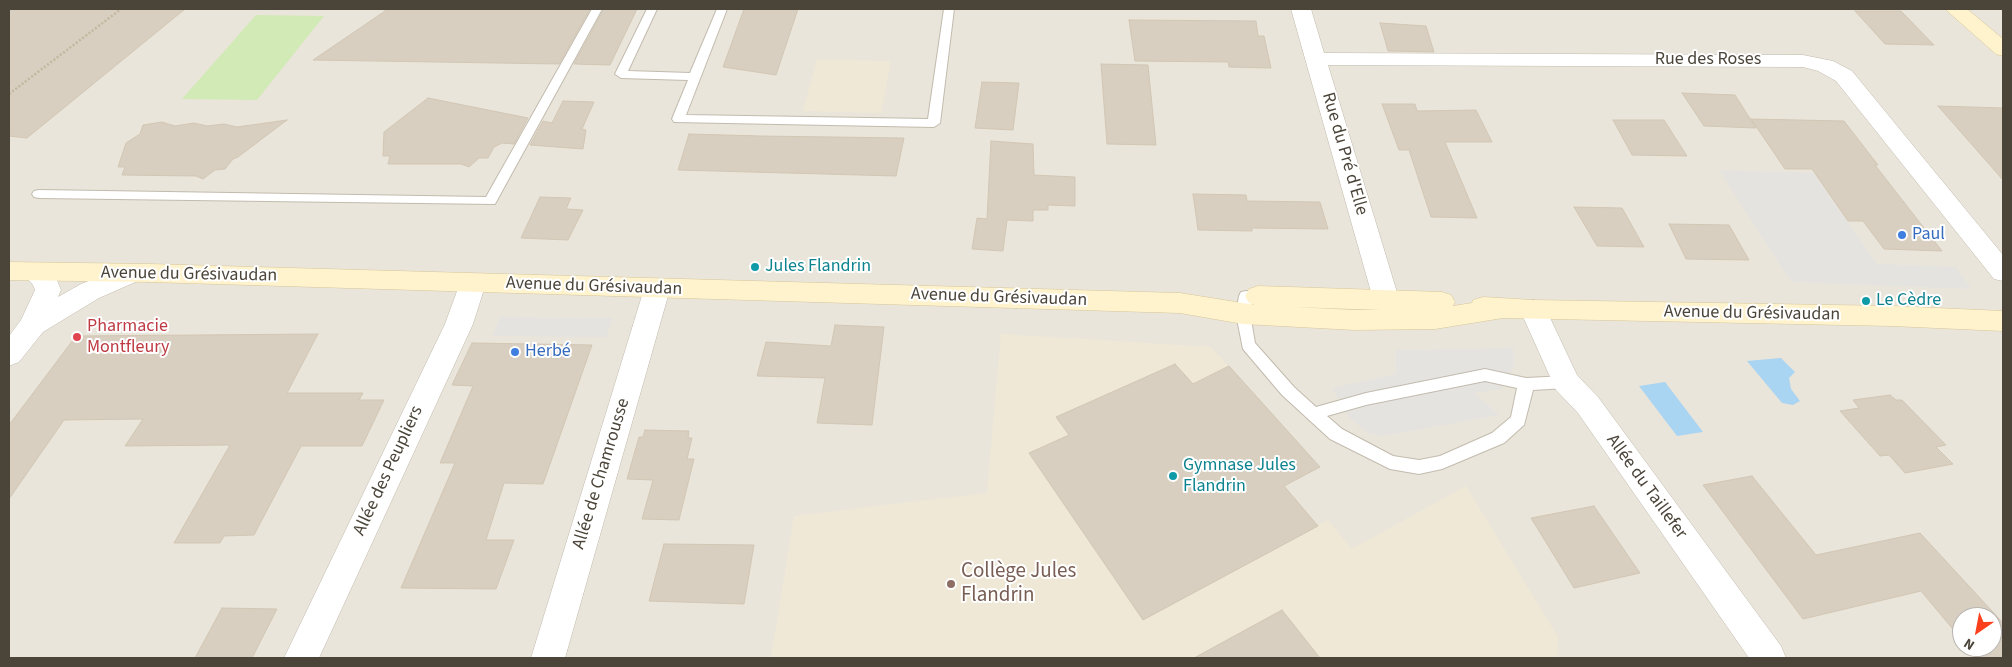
<!DOCTYPE html>
<meta charset="utf-8">
<style>
body{margin:0}
#map{position:relative;width:2012px;height:667px;overflow:hidden;background:#f6f3ec;font-family:"Source Sans 3",sans-serif}
canvas{display:block}
.frame{position:absolute;inset:0;border:10px solid #4b4439;pointer-events:none}
.north{position:absolute;left:1952px;top:607px;width:50px;height:50px;box-sizing:border-box;background:#fff;border:1px solid #b7b4b0;border-radius:50%;rotate:213deg;font-size:14px;font-weight:700;line-height:20px;text-align:center;color:#4b4439}
.north::after{content:'';display:block;margin:auto;width:18px;height:22px;background:#fc3f1d;clip-path:polygon(50% 0,100% 100%,50% 72%,0 100%)}
</style>
<div id="map">
<canvas width="2012" height="667"></canvas>
<div class="frame"></div>
<div class="north">N</div>
</div>
<script>
const g = document.querySelector('canvas').getContext('2d');
g.lineJoin = 'round';
function paint(path, color) { g.fillStyle = color; g.fill(path, 'evenodd'); }
const shape = rows => new Path2D(rows.map(r => 'M' + r).join(''));
function strokePath(path, color, width, dash) { g.strokeStyle = color; g.lineWidth = width; g.lineCap = dash ? 'butt' : 'round'; g.setLineDash(dash || []); g.stroke(path); }
function drawText(font, color, halo, rows, align = 'center') {
  g.font = font + ' "Source Sans 3",sans-serif'; g.lineWidth = 4; g.setLineDash([]); g.textBaseline = 'middle'; g.strokeStyle = halo; g.fillStyle = color; for (const [text, x, y, turn = 0] of rows) {
    g.save(); g.translate(x, y); g.rotate((+turn || 0) * Math.PI / 180); g.textAlign = isNaN(turn) ? turn : align; if (halo) g.strokeText(text, 0, 0); g.fillText(text, 0, 0); g.restore();
  }
}
paint(shape([
 [9,9,2003,9,2003,658,9,658],
 [1962,617,1992,617,1992,647,1962,647]
]), '#eae5da');
paint(shape([
 [817,60,891,61,881,113,803,111],
 [1001,334,1211,347,1320,467,1283,486,1318,526,1328,520,1352,549,1466,486,1558,637,1557,658,771,658,794,516,987,493]
]), '#efe8d6');
paint(shape([
 [256,15,324,16,257,100,182,99]
]), '#d2eab5');
paint(shape([
 [1719,170,1813,173,1877,264,1956,267,1971,289,1791,282],
 [500,317,613,318,606,337,492,336],
 [1513,348,1514,365,1502,389,1474,393,1499,415,1383,436,1369,434,1348,416,1332,388,1396,374,1396,350]
]), '#e5e3e0');
paint(shape([
 [1781,358,1795,372,1789,378,1791,389,1800,401,1793,405,1782,403,1747,361],
 [1665,382,1703,432,1677,436,1639,386]
]), '#a9d4f2');
const building = shape([
 [9,9,185,9,27,138,9,136,9,9],
 [388,9,590,9,559,64,313,60,388,9],
 [604,9,637,9,610,65,574,64,604,9],
 [744,9,798,9,776,75,723,67,744,9],
 [1855,11,1901,11,1934,45,1885,44,1855,11],
 [1129,20,1256,21,1258,36,1264,36,1271,68,1229,67,1228,62,1135,61,1129,20],
 [1380,23,1426,26,1434,52,1388,51,1380,23],
 [1101,64,1148,65,1156,145,1107,144,1101,64],
 [982,82,1019,83,1013,130,975,128,982,82],
 [1682,93,1735,95,1756,128,1704,126,1682,93],
 [428,98,528,118,514,144,502,143,494,147,488,158,479,158,469,167,461,164,388,164,390,156,383,156,384,132,428,98],
 [563,101,594,102,582,129,586,130,583,149,530,145,543,121,552,123,563,101],
 [1382,104,1415,104,1417,111,1476,110,1492,142,1445,142,1477,218,1431,217,1409,150,1399,150,1382,104],
 [1938,106,2003,108,2003,180,1938,106],
 [1751,119,1844,121,1878,165,1875,165,1942,251,1884,249,1863,221,1848,221,1812,169,1785,169,1751,119],
 [287,120,238,157,233,159,225,169,215,170,203,179,196,176,122,175,125,167,118,167,126,143,140,134,143,125,162,122,175,126,194,123,207,126,224,124,237,127,287,120],
 [1613,120,1664,120,1687,156,1632,155,1613,120],
 [689,134,761,136,904,138,896,176,678,170,689,134],
 [991,141,1033,144,1034,175,1075,177,1075,206,1048,205,1048,210,1033,210,1033,221,1007,220,1003,251,972,249,977,218,987,219,991,141],
 [1193,194,1246,195,1247,201,1320,202,1328,229,1252,228,1252,231,1198,230,1193,194],
 [540,197,571,198,566,209,583,210,568,240,521,238,540,197],
 [1574,207,1622,208,1644,247,1597,246,1574,207],
 [1669,224,1729,225,1749,260,1686,259,1669,224],
 [835,325,884,327,872,425,817,423,825,378,757,376,766,342,831,346,835,325],
 [318,334,287,393,363,393,359,400,384,400,362,446,301,446,254,535,224,536,220,543,174,543,230,445,125,446,143,419,64,420,9,499,9,425,76,336,318,334],
 [472,343,592,345,543,484,504,483,486,540,514,540,496,589,401,588,455,463,440,463,473,386,452,385,472,343],
 [1175,364,1193,384,1229,366,1320,467,1284,486,1318,526,1143,620,1029,453,1069,435,1056,417,1175,364],
 [1890,395,1896,400,1902,400,1946,445,1936,447,1953,464,1905,473,1889,455,1880,456,1840,411,1859,408,1853,400,1890,395],
 [645,430,689,431,688,438,692,438,687,459,694,459,679,520,642,519,653,480,627,479,639,437,643,437,645,430],
 [1752,476,1816,555,1920,533,2003,623,2003,658,1977,658,1968,647,1992,647,1992,617,1962,617,1962,640,1921,591,1803,619,1703,485,1752,476],
 [1594,506,1640,573,1574,588,1531,518,1594,506],
 [664,544,754,545,744,604,649,601,664,544],
 [222,608,277,609,252,658,195,658,222,608],
 [1282,610,1320,658,1194,658,1282,610]
]);
paint(building, '#d8cfc1');
strokePath(building, '#d3c7b4', 1);
const lane = shape([
 [592,9,602,9,495,204,39,198,34,197,32,194,34,191,39,190,486,197,592,9],
 [647,9,657,9,628,71,690,73,717,9,727,9,686,115,928,119,944,9,954,9,940,123,934,127,674,122,672,119,688,80,621,78,615,74,647,9],
 [1246,291,1251,292,1253,296,1250,314,1255,343,1294,387,1316,407,1366,393,1485,369,1526,378,1566,376,1572,378,1574,382,1572,386,1566,388,1533,390,1524,425,1504,443,1442,469,1419,474,1390,469,1330,439,1282,395,1243,349,1236,314,1239,296,1241,292,1246,291],
 [1485,381,1517,388,1511,417,1492,433,1440,456,1419,460,1393,456,1342,429,1327,416,1366,405,1485,381]
]);
const street = shape([
 [1291,9,1311,9,1324,53,1803,55,1833,61,1852,71,2003,255,2003,281,1994,279,1836,81,1818,71,1803,67,1328,65,1399,299,1395,306,1386,309,1377,306,1373,299,1291,9],
 [35,263,44,265,54,273,61,290,58,297,81,284,131,264,140,266,144,273,140,280,99,298,43,332,19,362,9,366,9,336,21,320,35,290,33,285,22,272,26,265,35,263],
 [473,274,482,276,486,283,473,324,319,658,284,658,445,324,460,283,464,276,473,274],
 [657,280,666,282,670,289,565,658,531,658,644,289,648,282,657,280],
 [1533,300,1543,303,1577,375,1598,397,1781,646,1786,658,1749,658,1578,413,1556,390,1520,310,1523,303,1533,300]
]);
const secondary = shape([
 [1945,9,1967,9,2003,39,2003,56,1996,54,1945,9],
 [9,262,149,264,1180,293,1255,305,1249,303,1245,296,1249,289,1258,286,1442,292,1451,295,1455,302,1453,306,1472,303,1473,300,1483,297,1533,300,1892,306,2003,311,2003,331,1892,326,1503,318,1435,329,1355,330,1243,324,1180,313,149,282,9,280,9,262],
 [1294,307,1381,310,1355,310,1294,307]
]);
strokePath(lane, '#c2bbae', 2);
strokePath(street, '#c2bbae', 1);
strokePath(secondary, '#d6c79b', 1);
strokePath(shape([
 [9,94,121,9]
]), '#c4b79f', 2.5, [2, 2]);
paint(lane, '#fff');
paint(street, '#fff');
paint(secondary, '#fff3cd');
for (const [x, y, r, color] of [
 [1902,235,5,"#3f7fe0"],
 [755,267,5,"#0f9aa8"],
 [1866,301,5,"#0f9aa8"],
 [77,337,5,"#e0444e"],
 [515,352,5,"#3f7fe0"],
 [1173,476,5,"#0f9aa8"],
 [951,584,5,"#8d6e63"]
]) { const dot = new Path2D(); dot.arc(x, y, r, 0, 2 * Math.PI); g.fillStyle = color; g.fill(dot); strokePath(dot, '#fff', 2); }
drawText('18px', '#4b4439', '#fff', [
 ["Rue des Roses",1708,60],
 ["Rue du Pré d'Elle",1344,154,74],
 ["Avenue du Grésivaudan",189,275,1],
 ["Avenue du Grésivaudan",594,287,2],
 ["Avenue du Grésivaudan",999,298,2],
 ["Avenue du Grésivaudan",1752,314,1],
 ["Allée des Peupliers",389,471,-65],
 ["Allée de Chamrousse",602,474,-73],
 ["Allée du Taillefer",1646,487,54]
]);
drawText('18px', '#366cbe', '#fff', [
 ["Paul",1912,235],
 ["Herbé",525,352]
], 'left');
drawText('18px', '#0d838f', '#fff', [
 ["Jules Flandrin",765,267],
 ["Le Cèdre",1876,301],
 ["Gymnase Jules",1183,466],
 ["Flandrin",1183,487]
], 'left');
drawText('18px', '#be3a42', '#fff', [
 ["Pharmacie",87,327],
 ["Montfleury",87,348]
], 'left');
drawText('21px', '#785e54', '#fff', [
 ["Collège Jules",961,572],
 ["Flandrin",961,596]
], 'left');
</script>
